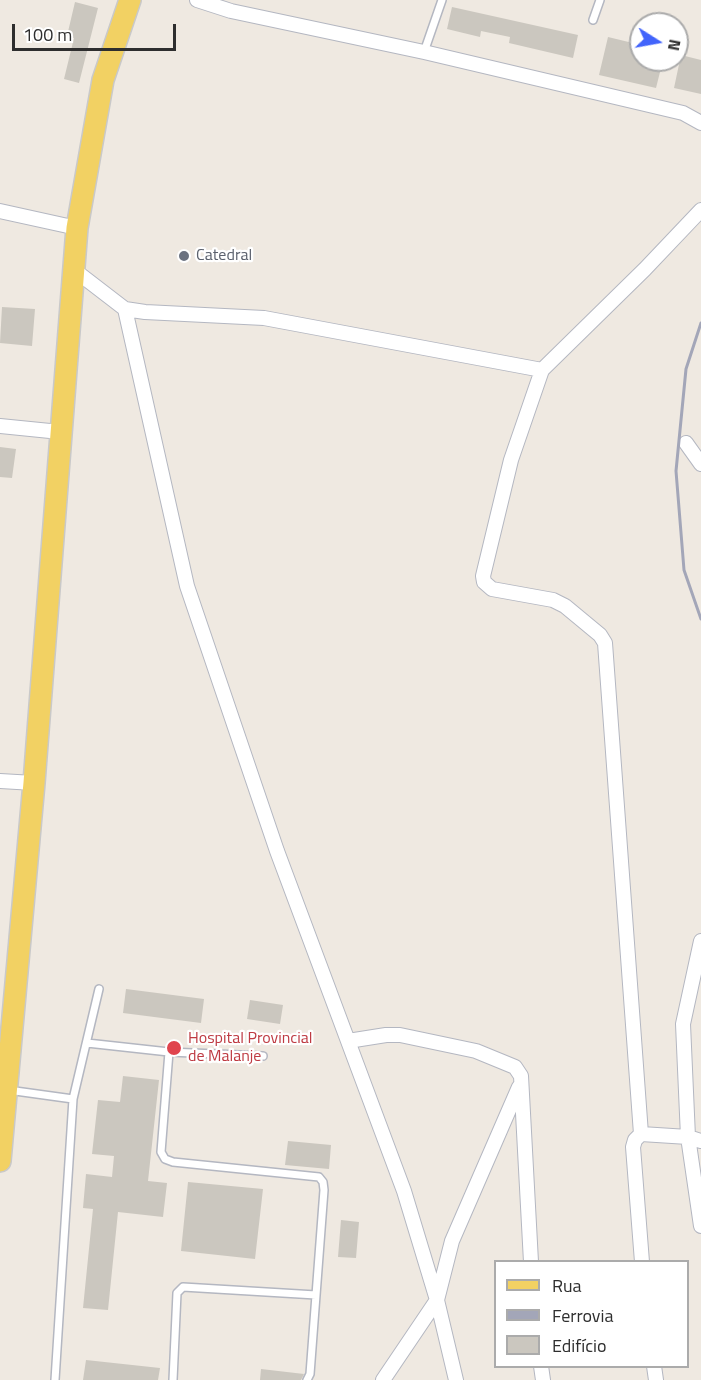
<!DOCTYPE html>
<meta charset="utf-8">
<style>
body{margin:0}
#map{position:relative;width:701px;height:1380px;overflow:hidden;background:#efe9e1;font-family:"Titillium Web",sans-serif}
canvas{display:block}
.legend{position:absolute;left:494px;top:1260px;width:195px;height:108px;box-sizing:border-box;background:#fff;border:2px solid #ababab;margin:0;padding:8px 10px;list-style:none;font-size:18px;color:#2e2e2e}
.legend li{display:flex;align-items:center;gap:12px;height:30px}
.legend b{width:30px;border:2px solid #ababab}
.north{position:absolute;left:629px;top:12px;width:60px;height:60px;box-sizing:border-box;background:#fff;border:2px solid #ababab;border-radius:50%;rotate:101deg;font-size:16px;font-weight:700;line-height:24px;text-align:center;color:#2e2e2e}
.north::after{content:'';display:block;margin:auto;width:21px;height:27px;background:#4264fb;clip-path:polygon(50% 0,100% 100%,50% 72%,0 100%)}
.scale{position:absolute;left:12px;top:24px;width:164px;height:27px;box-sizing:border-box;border:3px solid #2e2e2e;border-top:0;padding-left:8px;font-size:18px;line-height:21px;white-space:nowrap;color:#2e2e2e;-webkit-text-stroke:4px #fff;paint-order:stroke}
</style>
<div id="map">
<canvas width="701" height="1380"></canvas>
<ul class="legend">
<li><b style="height:8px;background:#f2d163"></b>Rua</li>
<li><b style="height:8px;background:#a3a6b8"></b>Ferrovia</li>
<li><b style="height:16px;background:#cbc7bf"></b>Edifício</li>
</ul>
<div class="north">N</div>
<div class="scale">100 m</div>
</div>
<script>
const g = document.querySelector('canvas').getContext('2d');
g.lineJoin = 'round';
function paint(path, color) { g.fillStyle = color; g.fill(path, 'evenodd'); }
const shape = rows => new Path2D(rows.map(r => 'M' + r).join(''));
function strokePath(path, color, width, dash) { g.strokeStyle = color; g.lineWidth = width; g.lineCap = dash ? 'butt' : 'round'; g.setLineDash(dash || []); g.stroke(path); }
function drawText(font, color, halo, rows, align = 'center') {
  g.font = font + ' "Titillium Web",sans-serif'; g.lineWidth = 4.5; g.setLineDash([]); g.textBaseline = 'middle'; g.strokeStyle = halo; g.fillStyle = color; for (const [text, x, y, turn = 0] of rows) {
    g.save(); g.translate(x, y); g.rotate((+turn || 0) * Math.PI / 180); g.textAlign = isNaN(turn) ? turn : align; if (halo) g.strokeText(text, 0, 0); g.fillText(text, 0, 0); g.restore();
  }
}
paint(shape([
 [75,2,98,8,79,83,64,79,74,38,67,36],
 [452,7,578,35,573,58,509,43,510,37,481,31,480,37,447,29],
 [608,37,641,45,641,60,663,60,656,88,599,75],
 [681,55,701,60,701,94,674,88],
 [2,307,35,309,32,346,0,343],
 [0,447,16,449,12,478,0,477],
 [126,989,204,999,201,1023,123,1013],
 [250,1000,283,1005,280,1024,247,1019],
 [123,1076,159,1080,148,1181,167,1183,163,1217,118,1212,108,1310,83,1308,93,1209,83,1208,86,1174,112,1177,114,1156,92,1154,98,1100,120,1102],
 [288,1141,331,1145,329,1169,285,1165],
 [188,1182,263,1189,255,1259,181,1251],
 [341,1220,359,1222,356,1258,338,1257],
 [86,1360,160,1368,158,1380,83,1380],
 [261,1369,304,1374,301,1380,260,1380]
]), '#cbc7bf');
const lane = shape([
 [593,20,600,0],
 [424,52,442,0],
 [87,1043,169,1052,263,1056],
 [169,1052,161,1152,165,1159,173,1162,319,1177,323,1182,324,1190,310,1374,307,1380],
 [8,1090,73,1099],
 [55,1380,73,1099,99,989],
 [173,1380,177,1293,183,1287,316,1295]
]);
const street = shape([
 [197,0,231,11,424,52,683,113,701,123],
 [0,211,77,228],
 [73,269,125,309,145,312,264,318,542,370,645,269,701,210],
 [125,309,187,586,277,851,404,1191,437,1300,456,1380],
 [542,370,511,460,483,576,484,582,492,589,553,600,565,606,600,635,605,643,641,1134,635,1140,633,1147,642,1262],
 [0,426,60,432],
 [686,443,701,464],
 [0,781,34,783],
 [701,941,683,1024,688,1137,701,1226],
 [348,1041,386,1035,400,1035,476,1051,515,1067,521,1076,531,1262],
 [641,1134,688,1137,701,1141],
 [541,1366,543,1380],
 [654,1366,656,1380],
 [383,1380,437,1300,452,1241,519,1087]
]);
const primary = shape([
 [0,1161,34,783,77,228,103,80,130,0]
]);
strokePath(lane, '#b4b7c1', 10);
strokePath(street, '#b4b7c1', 16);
strokePath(primary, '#c9c9c9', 24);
strokePath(lane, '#fff', 7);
strokePath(street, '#fff', 14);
strokePath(primary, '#f2d163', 21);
strokePath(shape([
 [701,323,686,369,676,471,684,570,701,619]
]), '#a3a6b8', 3);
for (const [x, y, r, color] of [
 [184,256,6,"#6b7280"],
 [174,1048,8,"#e0444e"]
]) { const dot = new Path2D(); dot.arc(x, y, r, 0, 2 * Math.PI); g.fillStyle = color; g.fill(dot); strokePath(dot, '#fff', 2); }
drawText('16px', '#5b616d', '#fff', [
 ["Catedral",196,256]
], 'left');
drawText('16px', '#be3a42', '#fff', [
 ["Hospital Provincial",188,1039],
 ["de Malanje",188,1057]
], 'left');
</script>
